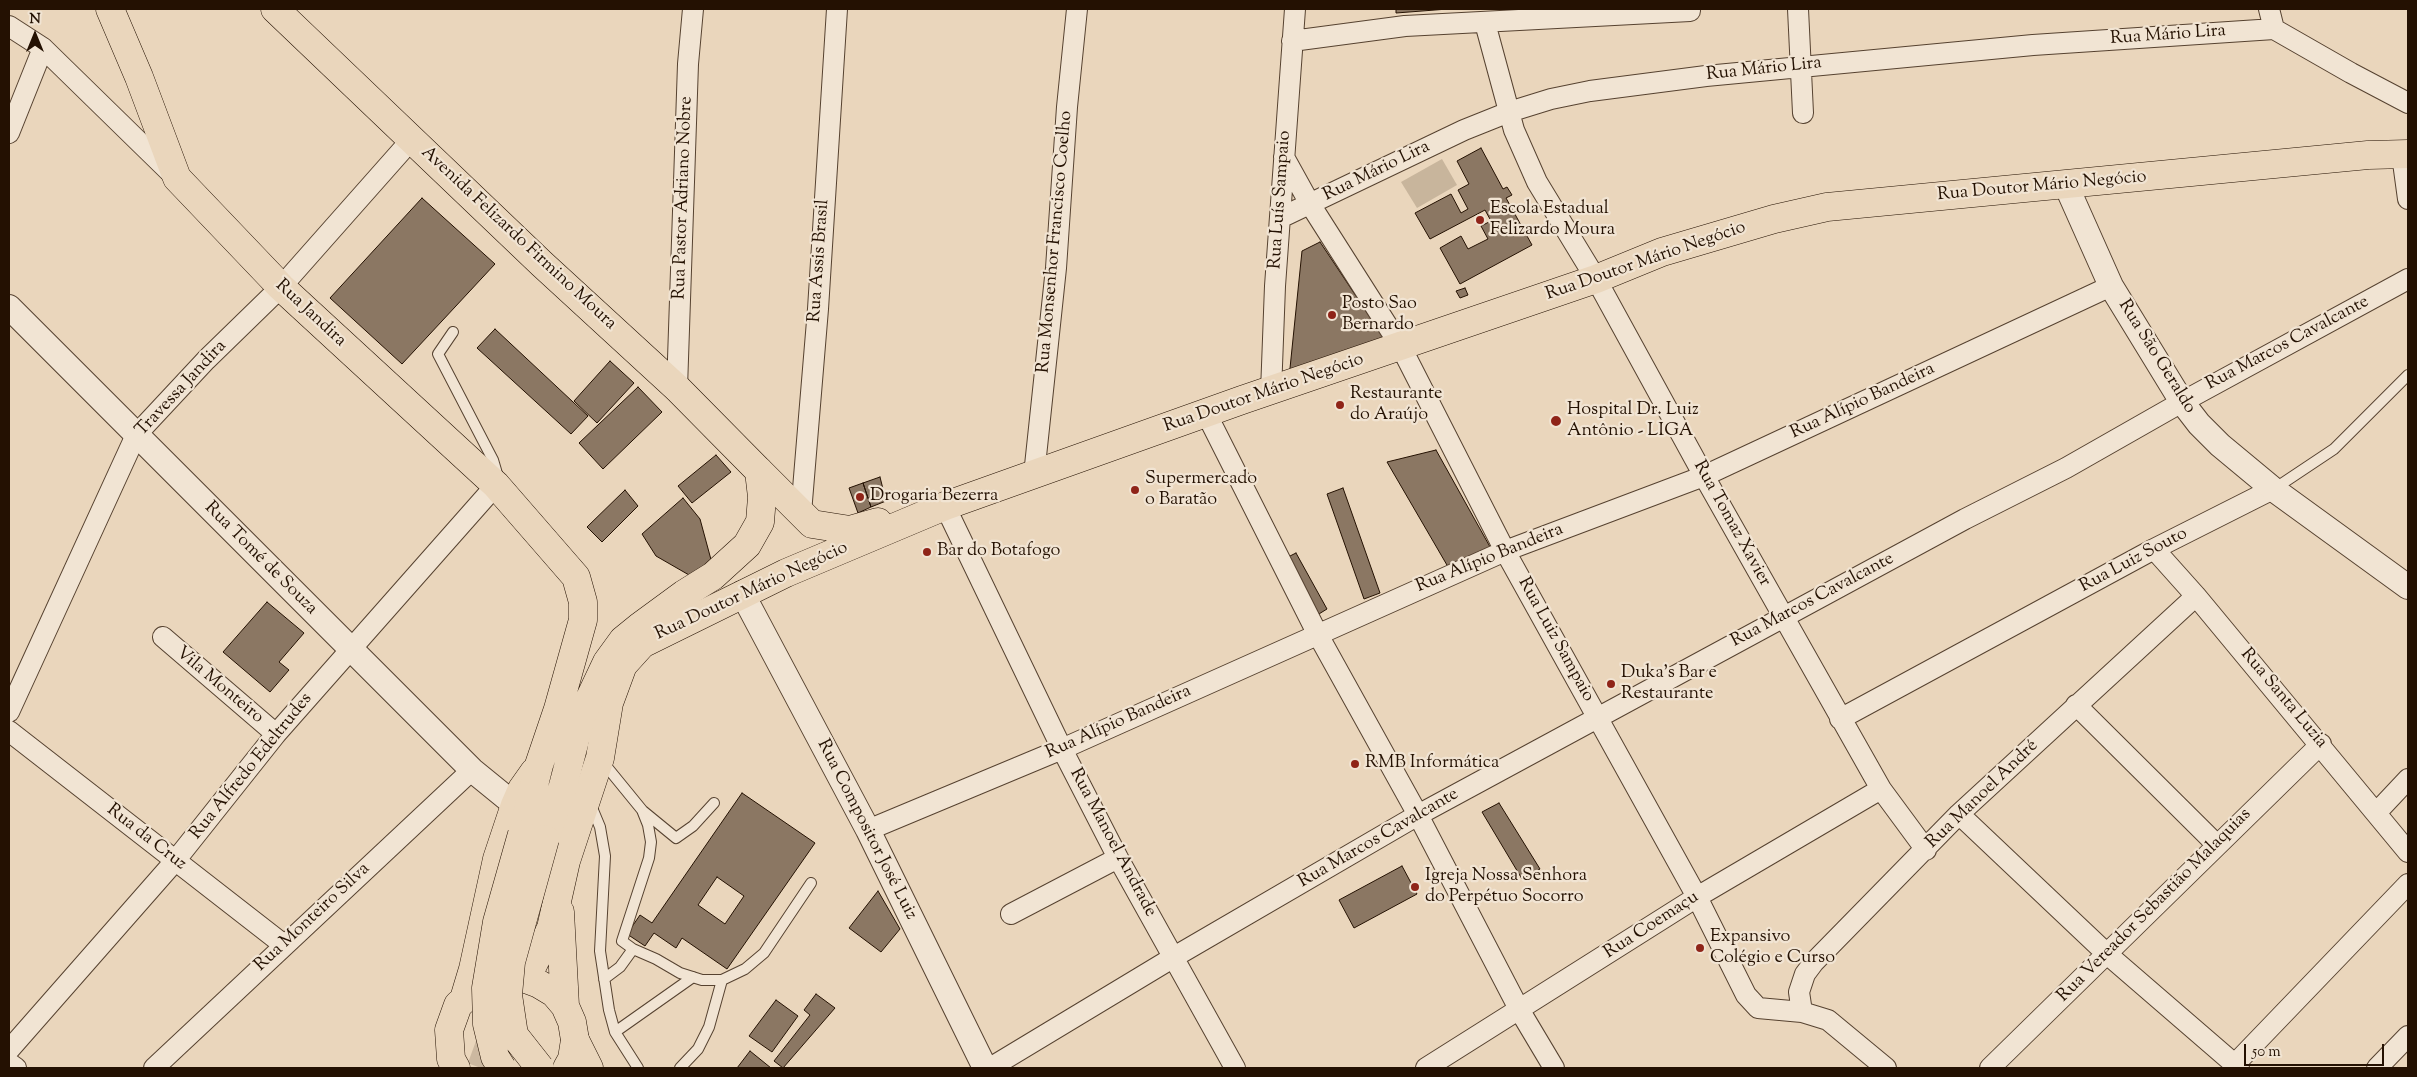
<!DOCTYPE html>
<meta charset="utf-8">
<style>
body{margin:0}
#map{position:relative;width:2417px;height:1077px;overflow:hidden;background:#ead6bc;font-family:"Sorts Mill Goudy",serif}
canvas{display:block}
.frame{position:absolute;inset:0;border:10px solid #241102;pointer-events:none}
.north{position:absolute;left:10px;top:10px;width:50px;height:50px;-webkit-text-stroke:4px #f1e4d3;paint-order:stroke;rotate:0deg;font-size:14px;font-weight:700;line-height:20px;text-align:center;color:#241102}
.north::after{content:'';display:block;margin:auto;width:18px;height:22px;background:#241102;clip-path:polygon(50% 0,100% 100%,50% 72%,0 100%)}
.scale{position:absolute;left:2244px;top:1044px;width:140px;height:22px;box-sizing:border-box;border:2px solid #241102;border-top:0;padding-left:6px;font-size:15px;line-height:18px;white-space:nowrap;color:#241102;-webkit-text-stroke:4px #f1e4d3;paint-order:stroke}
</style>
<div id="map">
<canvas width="2417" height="1077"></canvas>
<div class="frame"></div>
<div class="north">N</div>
<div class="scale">50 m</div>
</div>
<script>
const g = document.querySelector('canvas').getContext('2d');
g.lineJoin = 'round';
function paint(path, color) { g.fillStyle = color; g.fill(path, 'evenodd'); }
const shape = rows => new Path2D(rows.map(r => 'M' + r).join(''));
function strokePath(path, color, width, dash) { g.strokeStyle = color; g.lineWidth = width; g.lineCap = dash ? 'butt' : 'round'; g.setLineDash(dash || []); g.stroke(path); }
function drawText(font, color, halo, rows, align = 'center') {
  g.font = font + ' "Sorts Mill Goudy",serif'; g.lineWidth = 4.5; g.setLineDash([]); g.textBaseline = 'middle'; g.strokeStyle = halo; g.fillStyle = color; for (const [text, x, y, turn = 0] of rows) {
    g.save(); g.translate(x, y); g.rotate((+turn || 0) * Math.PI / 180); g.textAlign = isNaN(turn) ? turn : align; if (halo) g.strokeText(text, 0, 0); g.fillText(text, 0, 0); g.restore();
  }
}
paint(shape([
 [1442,159,1457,185,1417,208,1401,182]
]), '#c8b59c');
const building = shape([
 [1396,9,1448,9,1396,13,1396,9],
 [1481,148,1503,189,1507,187,1512,195,1506,198,1532,245,1460,284,1440,248,1461,236,1468,249,1488,239,1481,226,1491,221,1485,210,1430,239,1415,213,1451,194,1461,213,1468,209,1458,190,1469,184,1457,161,1481,148],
 [422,198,495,264,402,364,330,298,422,198],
 [1320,242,1390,347,1289,378,1302,251,1320,242],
 [1465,288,1468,295,1460,298,1456,291,1465,288],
 [495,329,588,416,571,434,477,348,495,329],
 [610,361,634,383,597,423,574,401,610,361],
 [638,387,662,412,603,469,579,443,638,387],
 [1436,450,1494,554,1451,572,1387,462,1436,450],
 [716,455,731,472,692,503,678,486,716,455],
 [880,477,886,501,871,507,863,483,880,477],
 [863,483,871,507,858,513,849,488,863,483],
 [1343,488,1380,593,1364,599,1327,494,1343,488],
 [625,490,638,506,602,542,587,527,625,490],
 [683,498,700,519,713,567,696,579,656,556,642,534,683,498],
 [1296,553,1327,609,1314,617,1282,560,1296,553],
 [267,602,304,633,279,662,289,670,270,692,223,652,267,602],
 [742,793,815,843,727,969,682,938,676,948,654,933,645,946,627,934,640,915,652,923,742,793],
 [717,877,744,896,725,924,698,905,717,877],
 [1499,803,1540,869,1522,879,1482,812,1499,803],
 [1402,866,1417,894,1354,928,1339,900,1402,866],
 [878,891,900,929,881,952,849,928,878,891],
 [816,994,835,1008,783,1068,774,1061,810,1015,804,1010,816,994],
 [776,1000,798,1016,772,1052,749,1036,776,1000],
 [750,1051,771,1068,737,1068,750,1051]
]);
paint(building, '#8b7763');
strokePath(building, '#241102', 1);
strokePath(shape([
 [481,1068,496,1027]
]), '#ccb8a0', 28, [28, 14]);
const service = shape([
 [453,332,438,354,493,460,498,477],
 [2274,489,2334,449,2408,375],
 [602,761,642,810,648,825,651,842,649,858,622,941,633,949,620,967,604,979],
 [590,803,600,827,605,856,600,951,609,1010,615,1032,638,1068],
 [643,811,676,838,693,826,714,803],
 [633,949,656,959,680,973,702,980,722,980,745,969,764,953,811,883],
 [615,1032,693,977],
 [680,1068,698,1049,709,1027,722,980]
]);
const minor = shape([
 [1798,9,1803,113],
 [2269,9,2274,29,2351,73,2408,103],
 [1485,23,1514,130,1537,182,1596,279,1704,476,1881,789,1926,850],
 [9,26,43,48,173,175],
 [1292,41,1405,26,1690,11],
 [9,133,43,48],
 [2402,155,2408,199],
 [1284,157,1310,204,1401,347,1505,551,1697,897,1746,995,1758,1008,1802,1012,1828,1020,1886,1068],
 [1280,218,1464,130,1509,112,1551,99,1590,91,1706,76,2033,45,2274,29],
 [677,388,688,64,693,9],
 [1271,392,1275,286,1295,9],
 [1206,413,1317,633,1418,815,1520,1011,1554,1068],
 [1034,475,1056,268,1067,107,1077,9],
 [945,506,1062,749,1118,858,1235,1068],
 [801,513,818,309,837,9],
 [2154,549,2196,596,2408,852],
 [163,637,276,734],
 [2076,705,2217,845],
 [9,712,136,435,206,360,281,287,412,139],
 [1840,719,2154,549,2273,489],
 [9,731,284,945],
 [2377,812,2408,779],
 [1959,814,2107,954,2239,1068],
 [868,830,1062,749,1505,551,1704,476,2111,286],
 [1011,914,1118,858],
 [1802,1012,1799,992,1805,974,1814,962,1959,814,2196,596],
 [9,1050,175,861,276,734,496,485],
 [9,1063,16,1068],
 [2235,1064,2408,884],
 [154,1068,472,770],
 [990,1068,1174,957,1418,815,1965,519,2066,468,2182,402,2408,279],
 [1426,1068,1697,897,1881,789],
 [1990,1068,2321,744],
 [2377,1068,2408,1036]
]);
const tertiary = shape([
 [2066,185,2111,286,2182,402,2199,424,2220,445,2273,489,2408,587],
 [9,307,472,770,515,805],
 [742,593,868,830,985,1068]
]);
const primary = shape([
 [759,471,812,524,850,530,878,522],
 [560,912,565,1006],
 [523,978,533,965,551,928,566,861,600,758,609,703,623,665,642,644,786,573,945,506,1242,400,1596,279,1662,252,1774,219,1827,207,2368,155,2408,154],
 [464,999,473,969,497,859,515,805,522,789,534,772],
 [456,1068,451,1059,449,1030,458,1005,479,986,492,980,506,977,523,978,539,984,554,993,565,1006,572,1022,575,1040,572,1059,567,1068]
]);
const trunk = shape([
 [110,9,139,77,177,178,281,287,496,485,576,577,583,602,583,620,558,709,539,765,522,834],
 [275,9,542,264,677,388,759,471,762,497,760,522,747,545,713,576,684,594,639,627,623,640,607,662,581,717,563,786,545,839],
 [575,1040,589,1068]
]);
strokePath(service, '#564230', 12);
strokePath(minor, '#564230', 22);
strokePath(tertiary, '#564230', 26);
strokePath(primary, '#241102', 29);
strokePath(trunk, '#241102', 29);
strokePath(service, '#f1e4d3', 10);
strokePath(minor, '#f1e4d3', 20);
strokePath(tertiary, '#f1e4d3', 24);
strokePath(primary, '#ead6bc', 28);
strokePath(trunk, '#ead6bc', 28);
const trunkBridge = shape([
 [502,1068,495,1057,487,1024,486,988,497,922,522,834],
 [540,1068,514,1035,508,995,511,962,545,839]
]);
strokePath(trunkBridge, '#241102', 29, []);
strokePath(trunkBridge, '#ead6bc', 28);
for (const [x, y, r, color] of [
 [1480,220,5,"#8f2418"],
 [1332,315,5,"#8f2418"],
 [1340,405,5,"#8f2418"],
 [1556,421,6,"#8f2418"],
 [1135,490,5,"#8f2418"],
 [860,497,5,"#8f2418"],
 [927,552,5,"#8f2418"],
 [1611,684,5,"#8f2418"],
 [1355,764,5,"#8f2418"],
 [1415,887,5,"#8f2418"],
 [1700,948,5,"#8f2418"]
]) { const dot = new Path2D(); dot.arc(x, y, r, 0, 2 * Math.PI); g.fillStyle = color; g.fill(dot); strokePath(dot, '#f1e4d3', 2); }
drawText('18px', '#241102', '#f1e4d3', [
 ["Rua Mário Lira",2168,36,-4],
 ["Rua Mário Lira",1764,70,-6],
 ["Rua Mário Lira",1377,172,-26],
 ["Rua Doutor Mário Negócio",2042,187,-5],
 ["Rua Pastor Adriano Nobre",684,198,-88],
 ["Rua Luís Sampaio",1281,200,-86],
 ["Avenida Felizardo Firmino Moura",518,239,43],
 ["Rua Monsenhor Francisco Coelho",1056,242,-85],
 ["Rua Assis Brasil",820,261,-86],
 ["Rua Doutor Mário Negócio",1646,262,-19],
 ["Rua Jandira",310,314,43],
 ["Rua Marcos Cavalcante",2288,344,-28],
 ["Rua São Geraldo",2156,357,58],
 ["Travessa Jandira",182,389,-47],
 ["Rua Doutor Mário Negócio",1264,394,-19],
 ["Rua Alípio Bandeira",1863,402,-25],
 ["Rua Tomaz Xavier",1731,524,61],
 ["Rua Tomé de Souza",260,559,45],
 ["Rua Alípio Bandeira",1490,559,-22],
 ["Rua Luiz Souto",2134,561,-28],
 ["Rua Doutor Mário Negócio",752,592,-25],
 ["Rua Marcos Cavalcante",1813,601,-28],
 ["Rua Luiz Sampaio",1555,640,61],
 ["Vila Monteiro",219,686,40],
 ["Rua Santa Luzia",2283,699,50],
 ["Rua Alípio Bandeira",1119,723,-24],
 ["Rua Alfredo Edeltrudes",252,767,-51],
 ["Rua Manoel André",1983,795,-44],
 ["Rua Compositor José Luiz",866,830,63],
 ["Rua da Cruz",146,838,38],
 ["Rua Marcos Cavalcante",1379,839,-30],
 ["Rua Manoel Andrade",1112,843,62],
 ["Rua Vereador Sebastião Malaquias",2155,906,-45],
 ["Rua Monteiro Silva",313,918,-43],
 ["Rua Coemaçu",1652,926,-33]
]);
drawText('18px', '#241102', '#f1e4d3', [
 ["Escola Estadual",1490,210],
 ["Felizardo Moura",1490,231],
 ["Posto Sao",1342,305],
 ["Bernardo",1342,326],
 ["Restaurante",1350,395],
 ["do Araújo",1350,416],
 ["Hospital Dr. Luiz",1567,411],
 ["Antônio - LIGA",1567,432],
 ["Supermercado",1145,480],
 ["o Baratão",1145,501],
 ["Drogaria Bezerra",870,497],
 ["Bar do Botafogo",937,552],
 ["Duka's Bar e",1621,674],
 ["Restaurante",1621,695],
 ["RMB Informática",1365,764],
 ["Igreja Nossa Senhora",1425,877],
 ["do Perpétuo Socorro",1425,898],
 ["Expansivo",1710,938],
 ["Colégio e Curso",1710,959]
], 'left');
</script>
